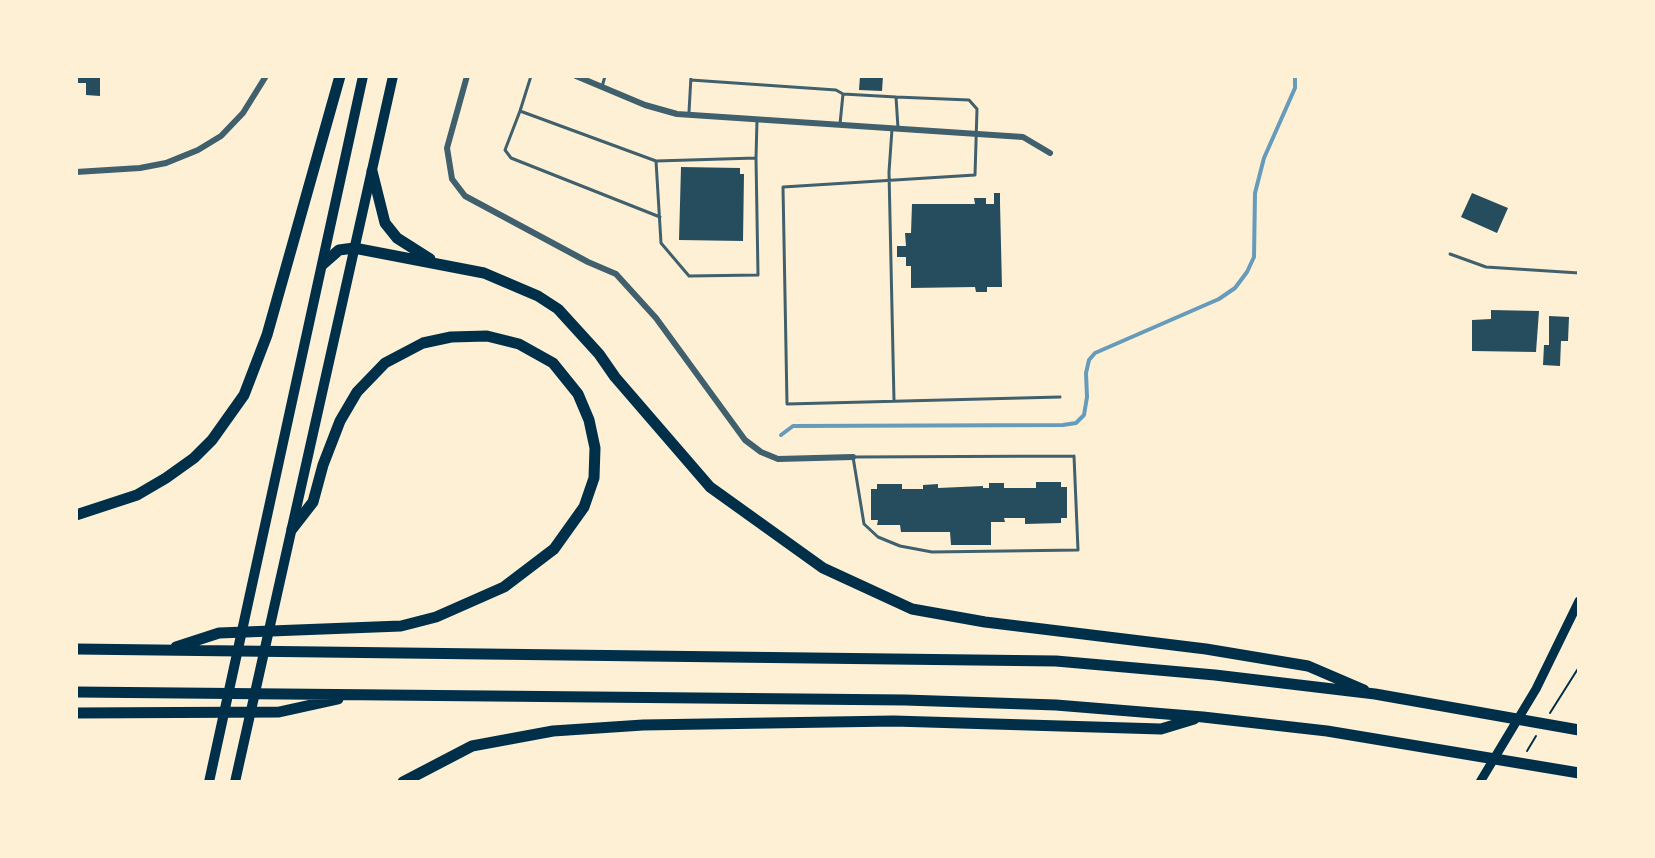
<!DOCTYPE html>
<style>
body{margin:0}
#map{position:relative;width:1655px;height:858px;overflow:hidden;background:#fdf0d5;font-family:"Crimson Pro",serif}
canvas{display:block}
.frame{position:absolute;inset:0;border:78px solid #fdf0d5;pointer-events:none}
</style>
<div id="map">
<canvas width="1655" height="858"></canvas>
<div class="frame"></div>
</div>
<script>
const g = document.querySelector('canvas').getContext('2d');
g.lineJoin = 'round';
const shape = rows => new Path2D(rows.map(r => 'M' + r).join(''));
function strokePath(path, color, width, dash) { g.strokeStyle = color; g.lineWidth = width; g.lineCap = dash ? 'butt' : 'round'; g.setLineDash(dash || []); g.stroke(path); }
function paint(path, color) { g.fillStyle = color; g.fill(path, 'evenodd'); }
strokePath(shape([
 [781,435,793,426,1063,425,1076,423,1084,415,1087,397,1086,373,1089,360,1095,353,1219,299,1235,288,1247,272,1254,257,1255,193,1264,158,1295,88,1295,76]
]), '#669bbc', 4);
paint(shape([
 [76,76,100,76,100,96,86,95,86,83,76,83],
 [860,76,883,76,882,91,859,90],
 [681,167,740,168,740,174,744,174,743,241,679,240],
 [994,193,1000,193,1000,203,1002,287,987,287,987,292,976,292,975,287,911,288,911,266,906,266,906,257,897,257,897,246,906,246,905,233,911,233,912,204,975,204,974,198,986,198,986,204,994,204],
 [1472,193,1508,208,1497,233,1461,217],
 [1491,310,1539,311,1536,352,1472,351,1472,320,1491,319],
 [1549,316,1569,317,1568,341,1561,341,1560,366,1543,365,1544,345,1549,345],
 [1036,482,1061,482,1061,487,1067,487,1067,518,1061,518,1061,523,1025,524,1025,518,1004,518,1005,522,991,522,991,545,951,545,950,532,901,532,900,525,877,525,878,520,871,520,871,489,877,489,877,484,902,484,902,489,923,489,923,485,938,484,938,488,983,486,983,488,989,488,989,483,1004,483,1004,488,1036,488]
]), '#264d5e');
strokePath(shape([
 [1550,713,1579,667],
 [1527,751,1536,736]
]), '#003049', 2);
strokePath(shape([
 [531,76,520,111,656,161],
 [691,80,836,90,843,94,840,124],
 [602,87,605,76],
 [843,94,896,97,898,128],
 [896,97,969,100,977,109,975,175,783,187,787,404,1060,397],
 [520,111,505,150,511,158,660,217],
 [689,112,691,76],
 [892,129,889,172,894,401],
 [756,158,758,275,689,276,661,243,656,161,756,158,757,120],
 [1450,254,1486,267,1579,273],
 [1074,456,1078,550,932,552,900,546,878,537,864,524,853,457,1074,456]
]), '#3f606c', 3);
strokePath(shape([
 [467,76,447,148,452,179,465,196,588,262,616,274,656,318,745,440,761,452,778,459,853,457],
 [576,76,645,105,677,114,1023,137,1050,153],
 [76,172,140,168,166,163,198,150,221,136,243,113,266,76]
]), '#3f606c', 6);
strokePath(shape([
 [1480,782,1536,689,1579,601]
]), '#003049', 9);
strokePath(shape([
 [209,782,363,76],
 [235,782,393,76]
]), '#003049', 10);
strokePath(shape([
 [372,171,385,223,397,238,430,259],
 [323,264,339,250,354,248,484,273,538,296,558,309,599,354,615,377,710,487,823,568,912,609,985,622,1206,649,1308,666,1364,690],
 [76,515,137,495,166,478,194,458,212,440,244,395,267,335,340,76],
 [176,647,219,633,401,626,436,617,504,587,554,549,584,507,594,478,595,448,589,420,578,394,553,363,519,344,487,336,451,337,423,343,385,363,357,392,340,421,323,465,313,502,292,529],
 [76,649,1056,661,1215,675,1375,694,1579,730],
 [76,692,905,700,1056,705,1203,717,1327,731,1579,773],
 [76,713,279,712,338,699],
 [403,782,472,746,553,731,643,725,894,721,1161,729,1194,719]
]), '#003049', 11);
</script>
